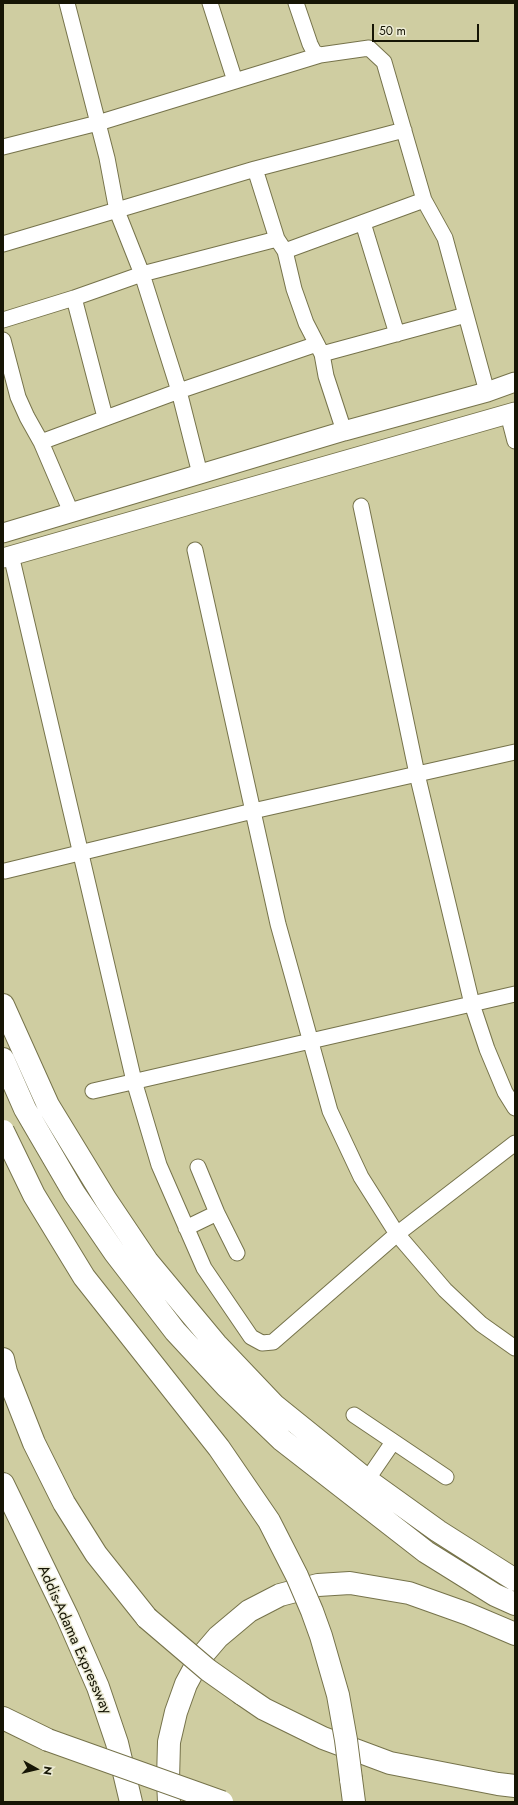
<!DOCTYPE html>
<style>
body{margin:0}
#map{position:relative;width:518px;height:1805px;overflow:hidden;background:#cfcda1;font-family:Jost,sans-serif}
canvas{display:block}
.frame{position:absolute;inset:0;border:4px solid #161505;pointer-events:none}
.north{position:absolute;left:16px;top:1749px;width:40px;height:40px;-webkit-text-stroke:3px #edecd6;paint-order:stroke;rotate:98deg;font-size:11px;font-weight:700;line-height:16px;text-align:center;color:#161505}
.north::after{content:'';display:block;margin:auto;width:14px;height:18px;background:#161505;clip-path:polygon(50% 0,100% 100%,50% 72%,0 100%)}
.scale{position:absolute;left:372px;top:24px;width:107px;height:18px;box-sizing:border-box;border:2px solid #161505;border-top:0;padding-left:5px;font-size:12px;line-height:14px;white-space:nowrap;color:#161505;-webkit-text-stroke:3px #edecd6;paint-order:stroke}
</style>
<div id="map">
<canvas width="518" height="1805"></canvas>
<div class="frame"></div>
<div class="north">N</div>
<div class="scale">50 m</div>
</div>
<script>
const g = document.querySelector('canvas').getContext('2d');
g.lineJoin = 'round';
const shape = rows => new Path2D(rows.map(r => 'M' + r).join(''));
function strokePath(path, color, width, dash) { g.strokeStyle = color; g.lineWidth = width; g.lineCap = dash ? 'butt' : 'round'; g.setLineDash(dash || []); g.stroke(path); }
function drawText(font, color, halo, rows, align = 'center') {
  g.font = font + ' Jost,sans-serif'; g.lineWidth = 3; g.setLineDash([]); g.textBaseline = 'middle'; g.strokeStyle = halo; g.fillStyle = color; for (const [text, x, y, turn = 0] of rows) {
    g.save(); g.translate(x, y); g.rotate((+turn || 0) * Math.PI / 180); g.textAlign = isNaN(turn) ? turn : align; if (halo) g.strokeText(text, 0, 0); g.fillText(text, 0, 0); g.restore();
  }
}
const minor = shape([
 [67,3,107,158,117,211,142,274,179,391,200,474],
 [210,3,235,81],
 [296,3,310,44,314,52,320,55],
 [3,147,98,123,320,55,369,48,384,62,424,200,445,238,487,392],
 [255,169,277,239,285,251,294,289,306,323,322,354,326,376,344,431],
 [363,223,397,334],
 [3,244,255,169,404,130],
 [285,251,424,200],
 [74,298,105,417],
 [3,320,74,298,142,274,277,239],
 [3,340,18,397,27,417,41,442,71,512],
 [322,354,466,315],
 [508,414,515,441],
 [41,442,179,391,317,344],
 [361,506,417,774,472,1004,487,1049,505,1092,515,1108],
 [195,550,278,924,330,1111,361,1177,397,1234,445,1290,481,1324,515,1348],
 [11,555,134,1081,159,1165,204,1268,251,1337,262,1343,273,1342,397,1234,515,1143],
 [5,871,253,811,515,752],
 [93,1091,515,994],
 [198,1167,217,1213,237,1253],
 [186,1228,217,1213],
 [354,1415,446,1477],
 [367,1480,393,1442]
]);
const major = shape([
 [3,533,344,431,487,392,515,382],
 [3,558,515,412]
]);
const highway = shape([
 [3,1005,48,1105,106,1200,147,1261,216,1344,274,1405,367,1480,438,1531,515,1580],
 [3,1059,25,1109,74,1193,115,1253,175,1331,226,1386,282,1440,426,1552,495,1595,515,1604],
 [3,1359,6,1372,34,1443,64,1503,96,1554,147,1618],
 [3,1484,67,1616,98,1687,117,1743,131,1802],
 [242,1694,264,1709,323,1738,390,1763,498,1784,515,1786],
 [3,1718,48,1740],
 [351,1779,354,1802],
 [169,1802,168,1780,169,1742,176,1712,186,1684,200,1658,218,1637,249,1611,280,1595,318,1585,350,1583,409,1593,468,1614,515,1634]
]);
strokePath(minor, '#76734b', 17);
strokePath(major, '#76734b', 21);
strokePath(highway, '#76734b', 24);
strokePath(minor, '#fff', 15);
strokePath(major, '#fff', 19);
strokePath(highway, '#fff', 22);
const highwayBridge = shape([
 [3,1131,34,1195,84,1277,219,1448,269,1521,297,1576,312,1611,321,1636,338,1695,346,1740,351,1779],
 [147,1618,208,1670,242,1694],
 [48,1740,222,1802]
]);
strokePath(highwayBridge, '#76734b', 24, []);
strokePath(highwayBridge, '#fff', 22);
drawText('15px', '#161505', '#edecd6', [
 ["Addis-Adama Expressway",74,1640,66]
]);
</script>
